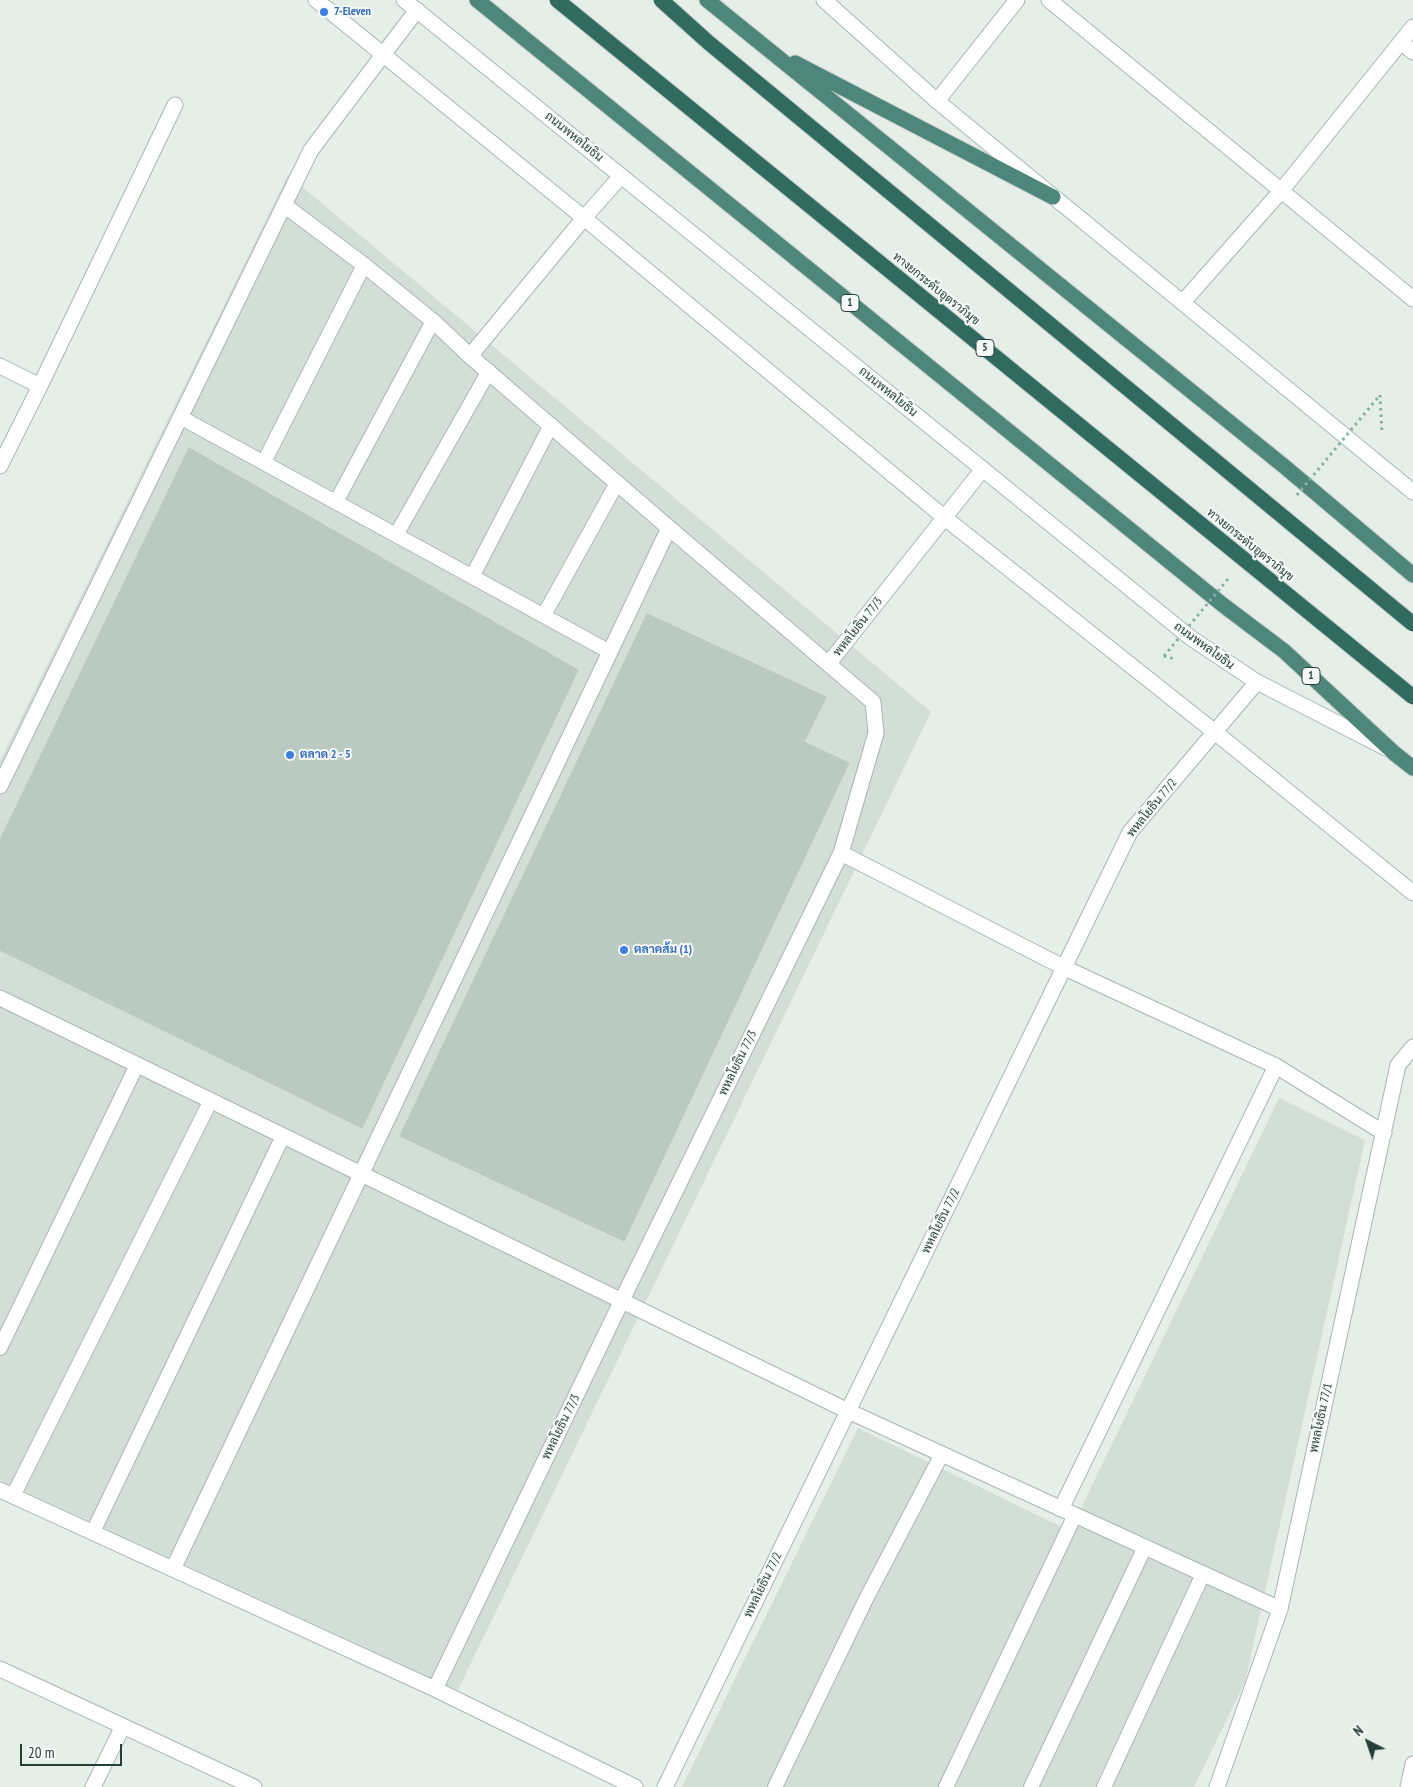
<!DOCTYPE html>
<meta charset="utf-8">
<style>
body{margin:0}
#map{position:relative;width:1413px;height:1787px;overflow:hidden;background:#e6eeea;font-family:"PT Sans Narrow",sans-serif}
canvas{display:block}
.north{position:absolute;left:1343px;top:1717px;width:50px;height:50px;-webkit-text-stroke:4px #f6faf8;paint-order:stroke;rotate:319deg;font-size:14px;font-weight:700;line-height:20px;text-align:center;color:#254039}
.north::after{content:'';display:block;margin:auto;width:18px;height:22px;background:#254039;clip-path:polygon(50% 0,100% 100%,50% 72%,0 100%)}
.scale{position:absolute;left:20px;top:1744px;width:102px;height:22px;box-sizing:border-box;border:2px solid #254039;border-top:0;padding-left:6px;font-size:15px;line-height:18px;white-space:nowrap;color:#254039;-webkit-text-stroke:4px #f6faf8;paint-order:stroke}
</style>
<div id="map">
<canvas width="1413" height="1787"></canvas>
<div class="north">N</div>
<div class="scale">20 m</div>
</div>
<script>
const g = document.querySelector('canvas').getContext('2d');
g.lineJoin = 'round';
function paint(path, color) { g.fillStyle = color; g.fill(path, 'evenodd'); }
const shape = rows => new Path2D(rows.map(r => 'M' + r).join(''));
function strokePath(path, color, width, dash) { g.strokeStyle = color; g.lineWidth = width; g.lineCap = dash ? 'butt' : 'round'; g.setLineDash(dash || []); g.stroke(path); }
function drawText(font, color, halo, rows, align = 'center') {
  g.font = font + ' "PT Sans Narrow",Sarabun,sans-serif'; g.lineWidth = 4; g.setLineDash([]); g.textBaseline = 'middle'; g.strokeStyle = halo; g.fillStyle = color; for (const [text, x, y, turn = 0] of rows) {
    g.save(); g.translate(x, y); g.rotate((+turn || 0) * Math.PI / 180); g.textAlign = isNaN(turn) ? turn : align; if (halo) g.strokeText(text, 0, 0); g.fillText(text, 0, 0); g.restore();
  }
}
paint(shape([
 [288,175,931,712,458,1690,0,1480,0,761],
 [1279,1098,1365,1140,1245,1682,1194,1787,682,1787,858,1428,1070,1531]
]), '#d4ded9');
const building = shape([
 [189,448,578,670,362,1128,0,950,0,840,189,448],
 [647,614,826,697,804,742,849,763,624,1241,400,1136,647,614]
]);
paint(building, '#bbc9c3');
strokePath(building, '#b8c8c1', 1);
const service = shape([
 [180,417,610,652],
 [264,462,364,265],
 [336,502,433,321],
 [396,535,489,371],
 [472,577,551,425],
 [544,615,617,483],
 [0,1348,137,1065],
 [13,1496,211,1100],
 [93,1532,283,1136],
 [775,1787,867,1597,942,1454],
 [946,1787,1075,1515],
 [1031,1787,1145,1547],
 [1104,1787,1203,1574]
]);
const minor = shape([
 [316,0,584,218,945,518,1216,733,1413,893],
 [1049,0,1413,299],
 [1401,42,1413,52],
 [937,101,1017,0],
 [284,205,364,265,433,321,470,356,669,528,873,702,876,733,841,853,622,1300,435,1689],
 [1183,302,1281,191,1413,27],
 [470,356,584,218,621,176],
 [0,366,40,386],
 [0,466,40,386,175,105],
 [829,663,983,469],
 [0,786,311,150,417,10],
 [841,853,1065,968,1276,1066,1384,1133],
 [0,998,848,1411,1280,1609],
 [0,1490,435,1689,635,1787],
 [1061,1509,1276,1066],
 [173,1569,669,528],
 [0,1669,254,1787],
 [93,1787,123,1726],
 [665,1787,1130,832,1257,682],
 [1217,1787,1280,1609,1398,1065,1413,1047],
 [1408,1787,1413,1764]
]);
const secondary = shape([
 [404,0,1191,638,1257,682,1386,748],
 [824,0,937,101,1413,492]
]);
const trunk = shape([
 [477,0,1223,605,1284,651,1394,753,1413,768],
 [707,0,1285,467,1413,575],
 [795,63,1053,197]
]);
strokePath(service, '#a8b6b1', 16);
strokePath(minor, '#a8b6b1', 17);
strokePath(secondary, '#a4b9b2', 17);
strokePath(trunk, '#c2cac8', 17);
strokePath(shape([
 [1380,395,1382,434],
 [1164,656,1175,659]
]), '#87b0a4', 3, [2.5, 4]);
strokePath(service, '#fff', 14);
strokePath(minor, '#fff', 15);
strokePath(secondary, '#fff', 15);
strokePath(trunk, '#4e867a', 15);
const motorwayBridge = shape([
 [557,0,1413,697],
 [661,0,709,43,1413,624]
]);
strokePath(motorwayBridge, '#c2cac8', 17, []);
strokePath(shape([
 [1297,495,1380,395],
 [1164,656,1228,579]
]), '#87b0a4', 3, [2.5, 4]);
strokePath(motorwayBridge, '#316b60', 15);
for (const [x, y, r, color] of [
 [324,12,5,"#3f7fe0"],
 [290,755,5,"#3f7fe0"],
 [624,950,5,"#3f7fe0"]
]) { const dot = new Path2D(); dot.arc(x, y, r, 0, 2 * Math.PI); g.fillStyle = color; g.fill(dot); strokePath(dot, '#f6faf8', 2); }
for (const [x, y, w] of [
 [850,303,18],
 [985,348,18],
 [1311,676,18]
]) { const box = new Path2D(); box.roundRect(x - w / 2, y - 8.5, w, 17, 4); g.fillStyle = '#f6faf8'; g.fill(box); strokePath(box, '#254039', 1); }
drawText('bold 11px', '#254039', null, [
 ["1",850,303],
 ["5",985,348],
 ["1",1311,676]
]);
drawText('bold 12px', '#366cbe', '#f6faf8', [
 ["7-Eleven",334,12],
 ["ตลาด 2 - 5",300,755],
 ["ตลาคส้ม (1)",634,950]
], 'left');
drawText('12px', '#254039', '#f6faf8', [
 ["ถนนพหลโยธิน",574,137,39],
 ["ทางยกระดับอุตราภิมุข",936,289,39],
 ["ถนนพหลโยธิน",888,392,39],
 ["ทางยกระดับอุตราภิมุข",1250,545,39],
 ["พหลโยธิน 77/3",858,627,-52],
 ["ถนนพหลโยธิน",1204,646,36],
 ["พหลโยธิน 77/2",1152,808,-51],
 ["พหลโยธิน 77/3",738,1063,-64],
 ["พหลโยธิน 77/2",941,1221,-64],
 ["พหลโยธิน 77/1",1321,1418,-78],
 ["พหลโยธิน 77/3",561,1427,-64],
 ["พหลโยธิน 77/2",763,1585,-64]
]);
</script>
